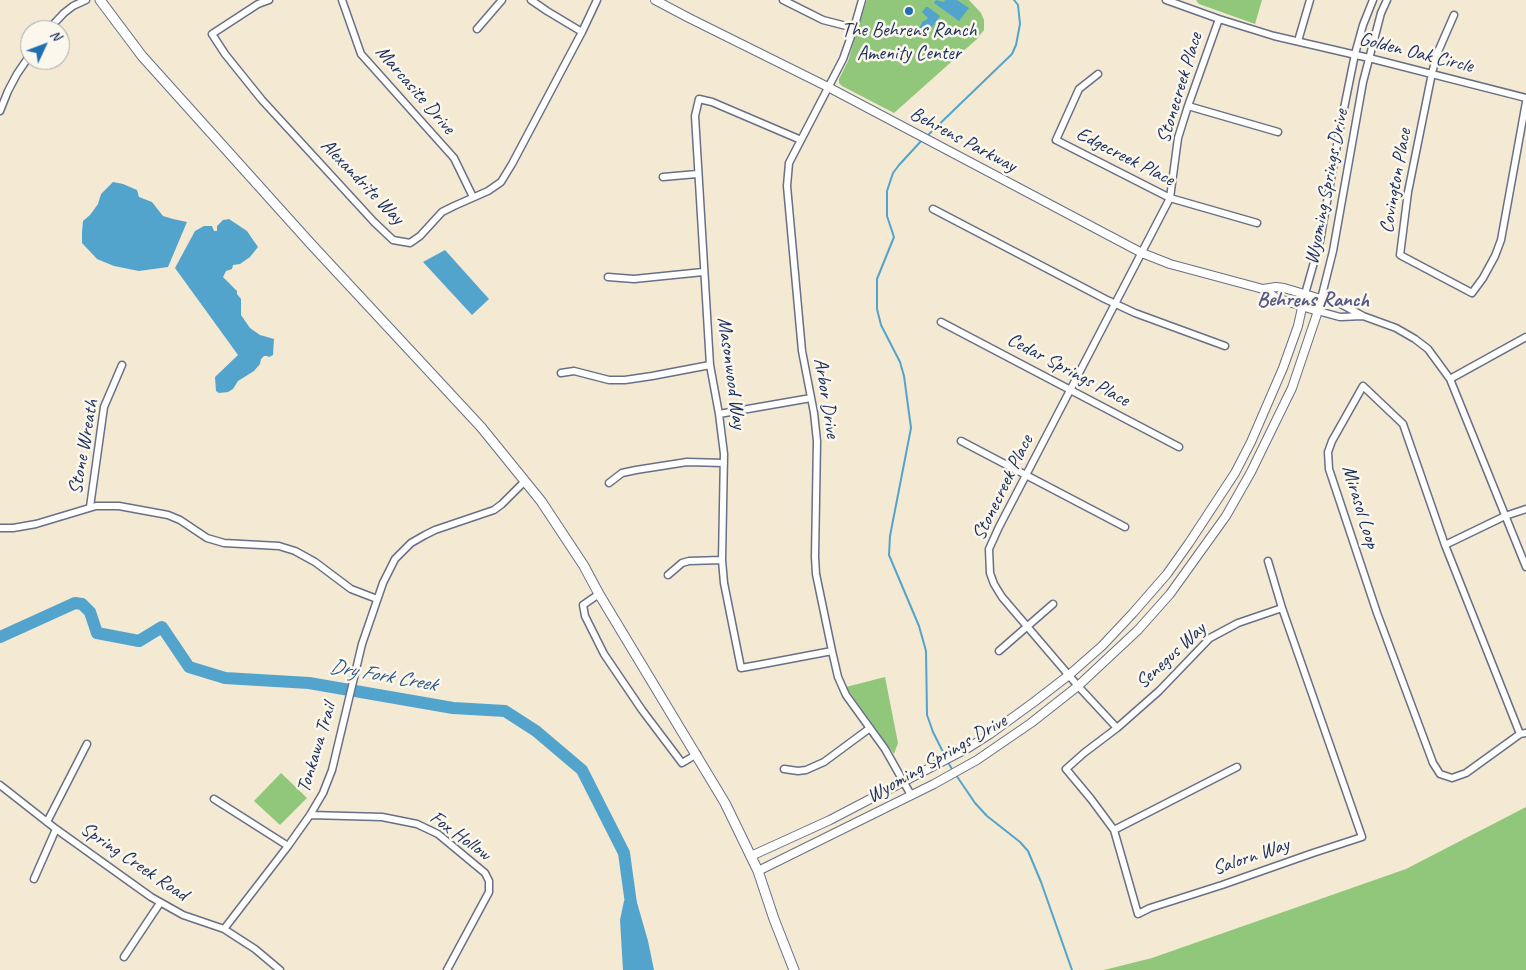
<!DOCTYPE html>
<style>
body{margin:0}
#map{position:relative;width:1526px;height:970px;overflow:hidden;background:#f4e9d2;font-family:Caveat,sans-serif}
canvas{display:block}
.north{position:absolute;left:20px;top:20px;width:50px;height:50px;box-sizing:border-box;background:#fbf7ec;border:1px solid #a1a7b3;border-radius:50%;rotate:47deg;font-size:14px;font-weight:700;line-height:20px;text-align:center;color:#1b2f5e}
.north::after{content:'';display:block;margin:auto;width:18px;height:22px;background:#1f6fb2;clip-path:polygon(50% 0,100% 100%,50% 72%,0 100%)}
</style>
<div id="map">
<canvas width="1526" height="970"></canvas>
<div class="north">N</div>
</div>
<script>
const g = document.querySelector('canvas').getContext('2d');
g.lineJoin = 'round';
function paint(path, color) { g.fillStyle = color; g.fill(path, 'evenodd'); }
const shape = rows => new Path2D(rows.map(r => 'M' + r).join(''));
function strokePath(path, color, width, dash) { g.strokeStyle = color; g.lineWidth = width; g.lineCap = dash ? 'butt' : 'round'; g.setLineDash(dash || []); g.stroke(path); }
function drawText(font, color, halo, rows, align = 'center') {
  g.font = font + ' Caveat,sans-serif'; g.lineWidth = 5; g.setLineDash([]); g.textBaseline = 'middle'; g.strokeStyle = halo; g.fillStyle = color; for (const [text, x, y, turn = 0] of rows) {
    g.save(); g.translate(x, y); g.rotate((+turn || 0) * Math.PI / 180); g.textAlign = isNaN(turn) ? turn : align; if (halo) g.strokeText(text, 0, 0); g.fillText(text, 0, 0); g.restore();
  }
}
paint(shape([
 [867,0,969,0,981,13,984,20,984,30,977,39,894,113,842,86,839,83,839,79,848,61],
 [1196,0,1262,0,1255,24,1199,4],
 [885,677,898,743,894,754,846,687],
 [281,773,307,798,280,825,254,801],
 [1526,807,1526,970,1104,970,1152,958,1406,869]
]), '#90c77a');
paint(shape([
 [936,0,944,2,945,0,957,0,969,8,959,21,934,3],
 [926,7,928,7,940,16,928,33,924,35,919,31,919,28,923,21,926,20,928,18,922,12],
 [113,182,123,184,137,190,139,197,152,202,163,216,173,219,187,222,168,267,139,271,114,266,97,259,82,243,82,232,83,221,90,215,98,204,101,194],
 [229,219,247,231,258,247,250,257,240,264,233,265,232,269,226,271,223,277,237,291,237,294,241,299,241,315,250,328,260,335,274,339,273,355,269,357,267,356,264,356,261,359,260,364,254,371,238,381,233,389,228,392,219,393,216,391,215,377,238,355,175,268,195,231,204,226,212,226,214,231,217,231,217,226,223,220],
 [445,250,489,299,472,315,423,262],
 [634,892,648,941,654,970,623,970,620,920,624,901]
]), '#53a4cd');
strokePath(shape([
 [927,136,1012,54,1016,45,1020,24,1018,5,1014,0],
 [923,139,899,165,893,173,887,191,887,216,894,237,877,279,877,309,881,325,900,362,904,376,911,428,890,536,889,555,919,626,926,651,927,715,933,732,946,758],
 [948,762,953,771],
 [956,775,975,803,987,816,1020,842,1028,851,1041,882,1072,970]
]), '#53a4cd', 2);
strokePath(shape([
 [0,637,75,603,82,604,90,612,97,633,139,641,162,627,189,667,225,678,309,683,453,708,505,711,536,731,582,770,624,853,632,911]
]), '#53a4cd', 12);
const minor = shape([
 [269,0,258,4,212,34,225,54,262,100,374,222,393,240,410,243,420,236,442,212,454,206,488,191,501,182,512,164,582,32,597,0],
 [342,0,361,54,454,158,473,197],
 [531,0,547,11,582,32],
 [783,0,823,20,854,28],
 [862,0,854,28,843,59,789,163,787,186,802,351,814,413,817,441,815,557,816,574,832,651,838,677,846,695,885,749,911,795],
 [1166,0,1219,19,1274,36,1369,58,1526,98],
 [1454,15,1437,54,1432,73,1408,192,1400,255,1472,293,1483,278,1495,256,1501,240,1526,102],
 [477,29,502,0],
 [48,30,64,13,73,6,86,0],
 [1298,41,1310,0],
 [1098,74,1079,89,1056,140,1170,198,1257,223],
 [1188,106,1278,132],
 [0,111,8,91,17,74,30,55],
 [801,140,712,102,699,99,695,116,710,365,719,414,724,454,722,560,724,583,741,668,758,665,832,651],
 [663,177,697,174],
 [933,209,1105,299,1135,313,1225,346],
 [608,277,634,279,703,272],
 [1305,294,1320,241,1340,128,1355,54,1363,25,1373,0],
 [1318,311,1340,317,1363,316,1339,303,1321,299,1333,251,1363,82,1381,13,1387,0],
 [1363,316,1396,328,1415,339,1428,349,1450,379,1526,567],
 [941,322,1179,447],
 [561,373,574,371,609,380,625,380,652,376,710,365],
 [1450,379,1526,337],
 [719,414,811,398],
 [961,441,1125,527],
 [609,483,622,473,636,470,687,462,724,463],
 [90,507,104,407,122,365],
 [0,528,13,528,36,524,96,506,119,506,168,515,180,520,207,538,224,543,279,546,295,551,315,562,351,589,377,599],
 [1445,545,1505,516,1526,509],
 [1268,561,1282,608,1362,837,1313,853,1222,885,1150,908,1138,914,1114,830,1091,799,1066,769,1084,753,1117,728,1159,691,1210,638,1238,623,1282,608],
 [668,575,682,563,689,561,722,560],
 [599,594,583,605,585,616,604,654,642,710,682,763,697,754],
 [999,651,1053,604],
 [1117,728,1078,686,1002,597,994,584,990,573,989,549,999,527,1170,198,1178,138,1188,106,1219,19],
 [1520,734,1445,545,1403,424,1363,386,1332,441,1328,452,1329,469,1377,613,1433,763,1440,774,1452,778,1466,773,1520,734,1526,733],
 [784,769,798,771,806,770,824,762,870,728],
 [0,785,56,829,151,897,183,915,224,929,255,949,280,970],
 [214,799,288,846],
 [310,815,382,817,417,824,438,834,485,873,489,881,489,892,447,970],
 [47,822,87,744],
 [1114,830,1237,767],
 [34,879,56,829],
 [224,929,288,846,310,815,323,793,332,770,362,644,383,583,395,559,411,543,425,535,435,530,494,510,502,504,525,481],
 [124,957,160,903]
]);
const tertiary = shape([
 [655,0,689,18,828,87,1142,253,1170,264,1263,289,1276,298,1318,311],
 [751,856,830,820,968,748,990,734,1034,702,1069,675,1102,646,1133,613,1167,574,1189,543,1235,473,1251,442,1283,368,1298,326,1305,294],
 [758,871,934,784,977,760,1031,723,1078,686,1138,630,1170,594,1226,516,1251,472,1292,388,1318,311,1321,299,1284,288,1276,287,1263,289]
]);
const secondary = shape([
 [100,0,142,56,311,244,481,427,541,501,584,566,599,594,725,803,758,871,774,919,794,970]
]);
strokePath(minor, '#677087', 9);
strokePath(tertiary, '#677087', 10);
strokePath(secondary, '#677087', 11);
strokePath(minor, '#fff', 6);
strokePath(tertiary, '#fff', 8);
strokePath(secondary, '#fff', 9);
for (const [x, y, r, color] of [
 [909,11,5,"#1f6fb2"]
]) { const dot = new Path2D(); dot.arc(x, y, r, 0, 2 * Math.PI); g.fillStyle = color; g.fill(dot); strokePath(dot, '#fbf7ec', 2); }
drawText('20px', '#1b2f5e', '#fbf7ec', [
 ["The Behrens Ranch",909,31],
 ["Amenity Center",909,54]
]);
drawText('20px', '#1b2f5e', '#fbf7ec', [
 ["Golden Oak Circle",1416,53,14],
 ["Stonecreek Place",1180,88,-73],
 ["Marcasite Drive",415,90,49],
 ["Behrens Parkway",963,140,28],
 ["Edgecreek Place",1125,157,27],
 ["Covington Place",1396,181,-80],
 ["Alexandrite Way",362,182,46],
 ["Wyoming Springs Drive",1327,187,-79],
 ["Cedar Springs Place",1068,370,28],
 ["Masonwood Way",731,373,82],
 ["Arbor Drive",826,398,81],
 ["Stone Wreath",84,447,-80],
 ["Stonecreek Place",1003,488,-64],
 ["Mirasol Loop",1360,507,73],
 ["Senegus Way",1171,656,-43],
 ["Tonkawa Trail",317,748,-73],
 ["Wyoming Springs Drive",937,759,-30],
 ["Fox Hollow",460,836,36],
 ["Salorn Way",1251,857,-19],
 ["Spring Creek Road",134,862,34]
]);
drawText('bold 21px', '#545a89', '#fbf7ec', [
 ["Behrens Ranch",1313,300]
]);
drawText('italic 21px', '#2f5885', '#fbf7ec', [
 ["Dry Fork Creek",383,676,10]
]);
</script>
